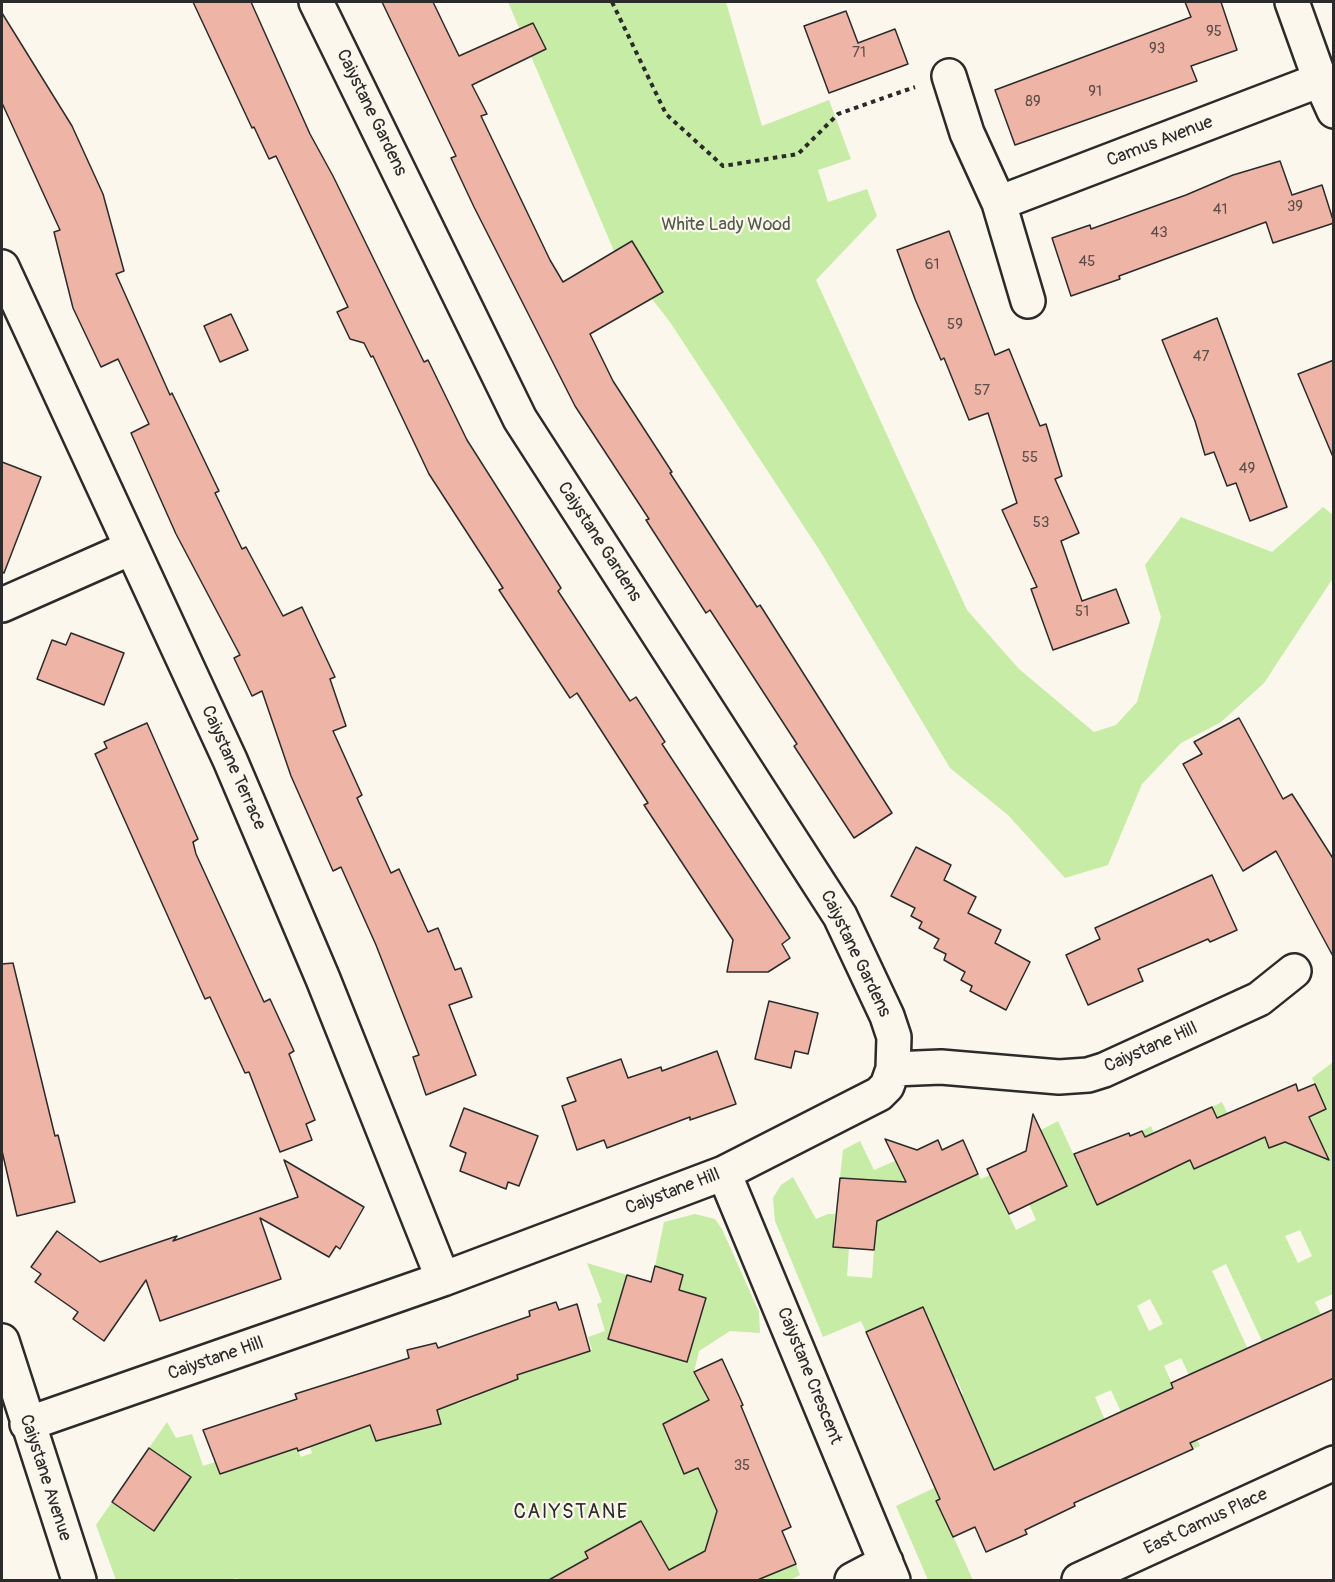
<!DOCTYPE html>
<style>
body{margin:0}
#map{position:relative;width:1335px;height:1582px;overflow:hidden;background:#fbf7ec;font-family:Pangolin,sans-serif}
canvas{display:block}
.frame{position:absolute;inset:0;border:3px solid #2b2b2b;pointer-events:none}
</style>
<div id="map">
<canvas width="1335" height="1582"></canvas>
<div class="frame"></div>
</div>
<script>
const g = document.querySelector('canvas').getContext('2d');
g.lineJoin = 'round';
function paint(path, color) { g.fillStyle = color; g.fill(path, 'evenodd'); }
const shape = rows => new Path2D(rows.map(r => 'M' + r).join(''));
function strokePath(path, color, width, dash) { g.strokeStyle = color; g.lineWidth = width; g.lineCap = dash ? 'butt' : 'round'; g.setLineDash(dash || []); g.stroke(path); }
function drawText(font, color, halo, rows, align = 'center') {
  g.font = font + ' Pangolin,sans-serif'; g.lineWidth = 4.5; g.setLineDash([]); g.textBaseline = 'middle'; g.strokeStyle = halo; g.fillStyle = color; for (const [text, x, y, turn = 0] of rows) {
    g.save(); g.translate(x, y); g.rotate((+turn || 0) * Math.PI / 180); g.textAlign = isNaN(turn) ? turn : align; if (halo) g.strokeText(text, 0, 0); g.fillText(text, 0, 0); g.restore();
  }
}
paint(shape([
 [508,2,726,2,762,126,829,100,851,159,818,170,828,202,867,189,877,216,816,280,967,610,1019,669,1094,732,1116,725,1137,702,1161,617,1145,565,1181,517,1272,552,1323,507,1333,515,1333,578,1264,683,1221,722,1181,743,1142,784,1108,865,1065,878,1008,815,950,768,820,551,670,322,614,251],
 [1333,1062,1333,1294,1315,1302,1321,1314,1262,1341,1226,1264,1212,1271,1274,1406,1267,1409,1242,1351,1189,1375,1181,1358,1164,1366,1200,1446,1193,1449,1167,1391,1121,1412,1111,1390,1095,1397,1130,1478,1123,1481,1098,1424,937,1501,973,1580,928,1580,896,1506,934,1488,929,1476,985,1452,960,1395,963,1394,957,1379,897,1405,889,1385,946,1361,923,1308,866,1332,861,1321,823,1337,775,1221,773,1198,781,1185,793,1177,816,1219,828,1214,835,1214,833,1247,849,1248,847,1276,872,1278,879,1181,840,1178,843,1150,860,1141,874,1170,895,1161,915,1203,978,1174,981,1179,990,1175,1016,1230,1036,1220,1029,1204,1067,1186,1041,1130,1058,1121,1097,1205,1151,1179,1142,1161,1154,1155,1142,1131,1151,1126,1154,1133,1162,1130,1186,1151,1194,1169,1232,1152,1212,1107,1222,1102,1231,1121,1263,1132,1269,1148,1295,1137,1300,1148,1306,1150,1317,1146,1320,1140,1310,1116,1326,1109,1312,1078],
 [1300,1230,1312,1256,1298,1263,1285,1236],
 [1150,1299,1163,1324,1149,1331,1137,1306],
 [695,1214,715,1219,722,1229,759,1312,760,1333,730,1331,699,1351,694,1372,709,1399,664,1424,702,1466,722,1523,721,1548,660,1575,645,1548,653,1543,641,1521,585,1552,601,1580,569,1580,564,1571,547,1580,238,1580,237,1578,229,1580,116,1580,96,1525,112,1502,155,1530,181,1491,171,1463,149,1448,167,1422,176,1438,192,1434,203,1466,215,1462,220,1474,265,1459,261,1447,290,1428,301,1457,312,1453,310,1447,353,1431,335,1381,353,1376,376,1441,441,1424,435,1402,455,1397,457,1404,477,1396,477,1393,518,1379,500,1326,515,1321,533,1369,592,1350,588,1337,605,1331,597,1304,602,1302,587,1263,627,1275,618,1305,665,1340,692,1347,706,1298,679,1290,683,1275,655,1266,664,1222],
 [796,1564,800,1575,790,1580,755,1580]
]), '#c6eca6');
const building = shape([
 [193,2,251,2,310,134,333,176,424,362,428,360,467,440,561,588,558,591,630,701,636,697,665,742,662,744,790,938,782,944,790,958,768,972,727,972,733,940,644,805,648,803,577,693,570,698,499,590,503,588,429,474,373,356,371,357,364,343,350,339,337,312,348,307,276,156,269,159,254,127,252,128,193,2],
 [382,2,433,2,459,56,533,23,546,49,472,85,487,114,481,116,550,260,563,282,632,241,663,292,590,334,613,381,672,472,670,473,757,607,760,605,892,813,854,838,794,746,797,744,710,610,706,613,675,565,646,520,649,519,575,406,474,207,451,158,456,156,382,2],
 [1185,2,1221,2,1237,50,1191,66,1197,81,1015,145,995,90,1191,17,1185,2],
 [846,11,858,43,895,29,908,64,829,93,804,26,846,11],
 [2,13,72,126,103,194,124,271,116,274,170,395,172,393,219,491,215,493,242,549,246,547,283,616,302,607,335,677,330,679,346,726,333,731,362,795,357,798,391,873,399,869,428,932,438,928,455,970,461,968,472,997,449,1005,476,1075,426,1095,413,1057,419,1055,376,945,341,867,333,871,291,776,262,691,252,696,234,658,240,655,176,534,131,433,149,424,118,359,101,367,73,308,54,232,60,230,2,103,2,13],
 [1280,161,1292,195,1322,185,1334,223,1273,243,1266,222,1119,276,1120,279,1071,296,1052,238,1090,225,1091,229,1186,195,1233,175,1280,161],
 [949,231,995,355,1009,349,1040,426,1046,424,1062,476,1055,479,1079,533,1061,541,1082,601,1116,589,1129,623,1053,650,1031,589,1037,587,1002,510,1017,503,988,413,969,420,944,358,941,360,915,299,897,250,949,231],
 [231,314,248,350,220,362,204,326,231,314],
 [1217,318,1287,507,1250,521,1236,483,1227,486,1214,452,1205,455,1195,421,1162,340,1217,318],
 [1334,360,1334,457,1333,457,1298,374,1334,360],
 [2,462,41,477,4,573,2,572,2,462],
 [71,633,124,653,104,705,37,679,52,640,66,645,71,633],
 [1239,718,1283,799,1292,794,1334,860,1334,958,1276,851,1243,871,1183,764,1202,754,1194,742,1239,718],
 [147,723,198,839,193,842,196,854,264,1002,270,999,294,1051,289,1054,315,1120,306,1124,312,1140,280,1152,249,1072,245,1073,210,997,205,999,95,754,107,748,104,742,147,723],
 [916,847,951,865,944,880,976,897,968,913,1001,930,995,943,1030,962,1006,1010,970,991,972,986,961,980,965,972,944,960,946,954,934,948,939,939,919,928,922,922,911,916,915,908,891,896,916,847],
 [1212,875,1237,930,1210,942,1208,939,1138,969,1143,981,1088,1005,1066,955,1100,939,1095,928,1212,875],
 [13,963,55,1136,58,1135,75,1202,17,1216,2,1151,2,964,13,963],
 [769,1001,818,1013,808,1054,795,1051,791,1068,755,1059,769,1001],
 [717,1051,736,1104,690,1120,690,1117,607,1148,604,1140,577,1150,562,1106,576,1101,567,1078,621,1059,628,1078,661,1067,662,1071,717,1051],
 [1296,1084,1298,1091,1315,1084,1326,1109,1309,1117,1329,1160,1285,1142,1269,1148,1265,1137,1194,1169,1190,1160,1097,1205,1074,1154,1129,1133,1130,1136,1142,1131,1145,1137,1212,1107,1217,1118,1296,1084],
 [464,1108,538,1136,519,1186,508,1182,506,1189,460,1171,466,1153,450,1146,464,1108],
 [1033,1114,1067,1186,1009,1214,987,1169,1026,1151,1033,1114],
 [885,1139,917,1150,938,1140,942,1150,963,1140,978,1174,877,1221,874,1250,833,1247,840,1178,906,1182,885,1139],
 [284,1160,364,1207,340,1249,336,1246,329,1257,260,1218,281,1279,160,1321,146,1280,104,1341,73,1319,78,1312,35,1282,41,1274,31,1267,57,1231,100,1262,177,1236,173,1241,298,1197,284,1160],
 [655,1266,683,1275,679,1290,706,1298,687,1362,608,1339,627,1275,651,1282,655,1266],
 [556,1302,559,1310,577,1304,590,1351,517,1375,518,1379,437,1410,441,1424,376,1441,370,1425,298,1451,297,1448,220,1474,203,1430,297,1399,295,1394,409,1358,407,1350,436,1343,438,1348,530,1316,529,1311,556,1302],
 [923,1307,994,1470,1173,1388,1171,1383,1334,1309,1334,1378,1190,1443,1193,1449,1074,1503,1075,1506,1025,1530,1027,1534,986,1552,975,1527,953,1537,936,1501,940,1499,866,1332,923,1307],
 [722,1359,743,1405,741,1406,791,1527,782,1531,796,1564,755,1581,547,1581,588,1558,585,1552,641,1521,669,1570,705,1551,717,1511,698,1468,684,1474,663,1424,709,1400,694,1372,722,1359],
 [149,1448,191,1477,154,1531,112,1502,149,1448]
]);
paint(building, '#eeb5a6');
strokePath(building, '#2b2b2b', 1.5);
const minor = shape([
 [316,2,520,419,840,916,887,1016,894,1037,893,1069],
 [1292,2,1320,80,1334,111],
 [949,76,967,133,999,203,1028,301],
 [999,203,1320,80],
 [2,267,230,760,323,979,443,1279],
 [2,605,131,548],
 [724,1173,893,1580],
 [2,1341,79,1580],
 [27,1424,443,1279,724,1173,879,1094,887,1086,893,1069,941,1067,1059,1077,1088,1075,1104,1070,1259,999,1294,971],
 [852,1580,886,1562],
 [1079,1580,1334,1463]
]);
strokePath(minor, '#2b2b2b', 38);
strokePath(shape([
 [612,2,666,114,723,166,798,154,838,114,915,87]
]), '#2b2b2b', 4, [4.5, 4.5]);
strokePath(minor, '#fbf7ec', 33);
drawText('15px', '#5c4e4a', null, [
 ["95",1214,32],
 ["93",1157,49],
 ["71",859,53],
 ["91",1095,92],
 ["89",1033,102],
 ["39",1295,207],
 ["41",1220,210],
 ["43",1159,233],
 ["45",1087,262],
 ["61",932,265],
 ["59",955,325],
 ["47",1201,357],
 ["57",982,391],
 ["55",1030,458],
 ["49",1247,469],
 ["53",1041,523],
 ["51",1082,612],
 ["35",742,1466]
]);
drawText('18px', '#2b2b2b', '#fbf7ec', [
 ["Caiystane Gardens",371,113,64],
 ["Camus Avenue",1160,142,-21],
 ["Caiystane Gardens",599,542,57],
 ["Caiystane Terrace",233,768,66],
 ["Caiystane Gardens",855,954,64],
 ["Caiystane Hill",1151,1048,-24],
 ["Caiystane Hill",673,1192,-21],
 ["Caiystane Hill",216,1359,-19],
 ["Caiystane Crescent",809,1376,68],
 ["Caiystane Avenue",45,1478,72],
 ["East Camus Place",1206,1522,-25]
]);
drawText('18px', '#525b4a', '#fbf7ec', [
 ["White Lady Wood",726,225]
]);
g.letterSpacing = '1.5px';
drawText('20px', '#2b2b2b', '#fbf7ec', [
 ["CAIYSTANE",571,1513]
]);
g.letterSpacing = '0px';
</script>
